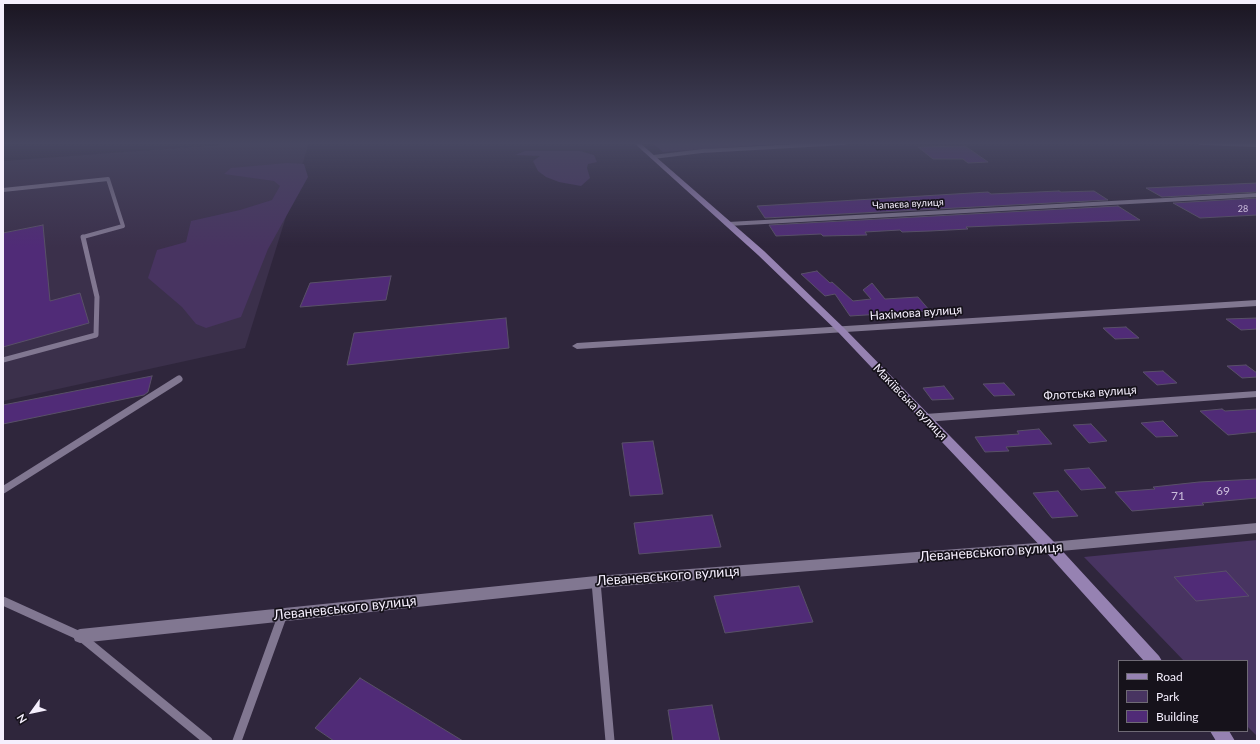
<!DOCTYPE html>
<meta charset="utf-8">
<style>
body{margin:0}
#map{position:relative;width:1260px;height:744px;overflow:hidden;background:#2f263c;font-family:Lato,sans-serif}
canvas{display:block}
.frame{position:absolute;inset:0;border:4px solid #f5effd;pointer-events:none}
.legend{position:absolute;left:1118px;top:660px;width:130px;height:72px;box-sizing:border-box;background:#16121b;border:1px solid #6f6a75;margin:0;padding:5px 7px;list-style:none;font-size:12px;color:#f5effd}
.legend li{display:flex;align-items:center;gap:8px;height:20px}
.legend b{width:20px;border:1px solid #6f6a75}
.north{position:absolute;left:12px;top:692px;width:40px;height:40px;-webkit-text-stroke:3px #16121b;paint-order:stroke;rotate:237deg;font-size:11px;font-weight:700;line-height:16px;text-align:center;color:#f5effd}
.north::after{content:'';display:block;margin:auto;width:14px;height:18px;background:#f5effd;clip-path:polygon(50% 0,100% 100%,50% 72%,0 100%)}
</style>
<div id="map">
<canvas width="1260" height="744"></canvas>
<div class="frame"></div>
<ul class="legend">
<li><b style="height:5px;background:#9682b2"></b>Road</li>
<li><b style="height:11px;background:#483461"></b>Park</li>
<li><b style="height:11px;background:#502b77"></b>Building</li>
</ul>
<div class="north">N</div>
</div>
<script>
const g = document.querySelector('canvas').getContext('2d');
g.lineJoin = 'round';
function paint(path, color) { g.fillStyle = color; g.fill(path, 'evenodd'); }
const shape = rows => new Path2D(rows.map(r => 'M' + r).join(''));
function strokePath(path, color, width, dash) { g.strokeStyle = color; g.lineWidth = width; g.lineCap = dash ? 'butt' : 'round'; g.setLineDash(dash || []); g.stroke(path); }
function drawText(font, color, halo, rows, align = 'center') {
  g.font = font + ' Lato,sans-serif'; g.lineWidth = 3.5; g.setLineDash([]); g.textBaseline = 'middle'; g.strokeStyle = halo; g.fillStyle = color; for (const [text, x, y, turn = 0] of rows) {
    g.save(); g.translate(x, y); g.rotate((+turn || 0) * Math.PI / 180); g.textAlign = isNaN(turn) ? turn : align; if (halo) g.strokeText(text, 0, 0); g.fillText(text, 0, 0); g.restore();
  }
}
paint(shape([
 [245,143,309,143,245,348,3,401,3,161]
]), '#3b304b');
paint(shape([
 [652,143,793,143,663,152],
 [525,151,580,151,594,155,597,162,588,164,587,168,590,178,581,186,559,182,546,177,538,171,533,161,540,156,515,155],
 [287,163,304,164,308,177,268,249,241,317,206,328,196,324,182,307,148,278,157,250,186,242,191,221,240,210,272,200,280,186,274,181,224,174,231,168],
 [1257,540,1257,736,1247,726,1247,661,1184,661,1084,557]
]), '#483461');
const building = shape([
 [965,146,988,162,968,163,963,159,933,159,918,147,965,146],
 [1257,183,1257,192,1162,197,1146,188,1257,183],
 [1059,191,1061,192,1094,191,1108,200,765,218,757,206,988,192,991,194,1059,191],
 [1257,198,1257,215,1200,218,1173,203,1257,198],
 [1118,206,1140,220,966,227,968,229,930,231,902,232,900,230,865,232,867,235,823,236,821,234,776,236,769,225,1118,206],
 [43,225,50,301,80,293,89,323,3,347,3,233,43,225],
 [817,271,830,283,832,282,853,301,871,299,863,290,872,283,885,299,918,297,930,311,850,316,835,294,825,296,801,274,817,271],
 [391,276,386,300,300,307,310,283,391,276],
 [506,318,509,348,347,365,354,333,506,318],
 [1257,318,1257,329,1241,330,1226,319,1257,318],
 [1126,327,1139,338,1115,339,1103,328,1126,327],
 [1246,365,1257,373,1257,377,1242,378,1227,366,1246,365],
 [1163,371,1177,383,1157,385,1143,372,1163,371],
 [152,376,148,392,144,395,3,424,3,405,152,376],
 [1004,383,1015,395,994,396,983,384,1004,383],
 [944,386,954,399,932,400,923,388,944,386],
 [1222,409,1225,411,1257,409,1257,432,1228,435,1200,411,1222,409],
 [1163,421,1178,436,1156,437,1141,423,1163,421],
 [1091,424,1107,441,1089,443,1073,425,1091,424],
 [1039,429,1052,444,1006,447,1009,451,985,452,975,437,1019,434,1017,431,1039,429],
 [653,441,663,494,630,496,622,443,653,441],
 [1089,468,1106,488,1081,490,1064,470,1089,468],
 [1257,479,1257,498,1202,503,1204,505,1132,511,1115,492,1155,489,1153,487,1199,482,1257,479],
 [1058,491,1078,516,1052,518,1033,493,1058,491],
 [712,515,721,547,639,554,634,523,712,515],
 [1226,571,1249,596,1196,601,1174,577,1226,571],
 [799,586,813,622,725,633,714,596,799,586],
 [360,678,463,741,334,741,315,728,360,678],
 [712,705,720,741,673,741,668,710,712,705]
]);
paint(building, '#502b77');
strokePath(building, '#595068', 1);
strokePath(shape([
 [3,190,108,179,123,226,83,237,83,238]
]), '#817791', 4);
strokePath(shape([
 [3,360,96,335,97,297,83,237]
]), '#817791', 5);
strokePath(shape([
 [3,490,179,379]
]), '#817791', 7);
strokePath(shape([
 [596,582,610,741],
 [3,601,80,636,208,741],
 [237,741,283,614]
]), '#817791', 9);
paint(shape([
 [817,143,848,143,845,145,702,153,653,159,650,157,653,155,702,149,817,143],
 [1197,143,1257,143,1257,147,1200,145,1197,143],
 [1257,193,1257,197,728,226,724,224,728,222,1257,193],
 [1257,300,1257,306,577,349,572,346,577,343,1257,300],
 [1257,391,1257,397,925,422,921,421,920,418,921,415,925,414,1257,391],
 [1257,523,1257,533,1050,552,596,588,80,643,75,641,73,636,75,631,80,629,596,576,1050,542,1257,523]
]), '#817791');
paint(shape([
 [634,143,640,143,764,251,844,328,1055,543,1159,656,1162,661,1144,661,1045,551,838,332,758,255,634,143],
 [1210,731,1229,731,1235,741,1216,741,1210,731]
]), '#9682b2');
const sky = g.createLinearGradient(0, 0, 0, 247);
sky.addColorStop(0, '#1a1521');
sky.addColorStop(0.58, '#474761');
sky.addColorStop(1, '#47476100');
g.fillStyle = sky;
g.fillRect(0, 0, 1260, 247);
drawText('9px', '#ccbedc', null, [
 ["28",1243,209]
]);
drawText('10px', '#f5effd', '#16121b', [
 ["Чапаєва вулиця",908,204,-3]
]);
drawText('12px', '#f5effd', '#16121b', [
 ["Нахімова вулиця",916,313,-4],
 ["Флотська вулиця",1090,393,-4],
 ["Макіївська вулиця",910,402,46]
]);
drawText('12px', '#ccbedc', null, [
 ["69",1223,491],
 ["71",1178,496]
]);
drawText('14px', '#f5effd', '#16121b', [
 ["Леваневського вулиця",991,552,-4],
 ["Леваневського вулиця",668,576,-4],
 ["Леваневського вулиця",345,608,-6]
]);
</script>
